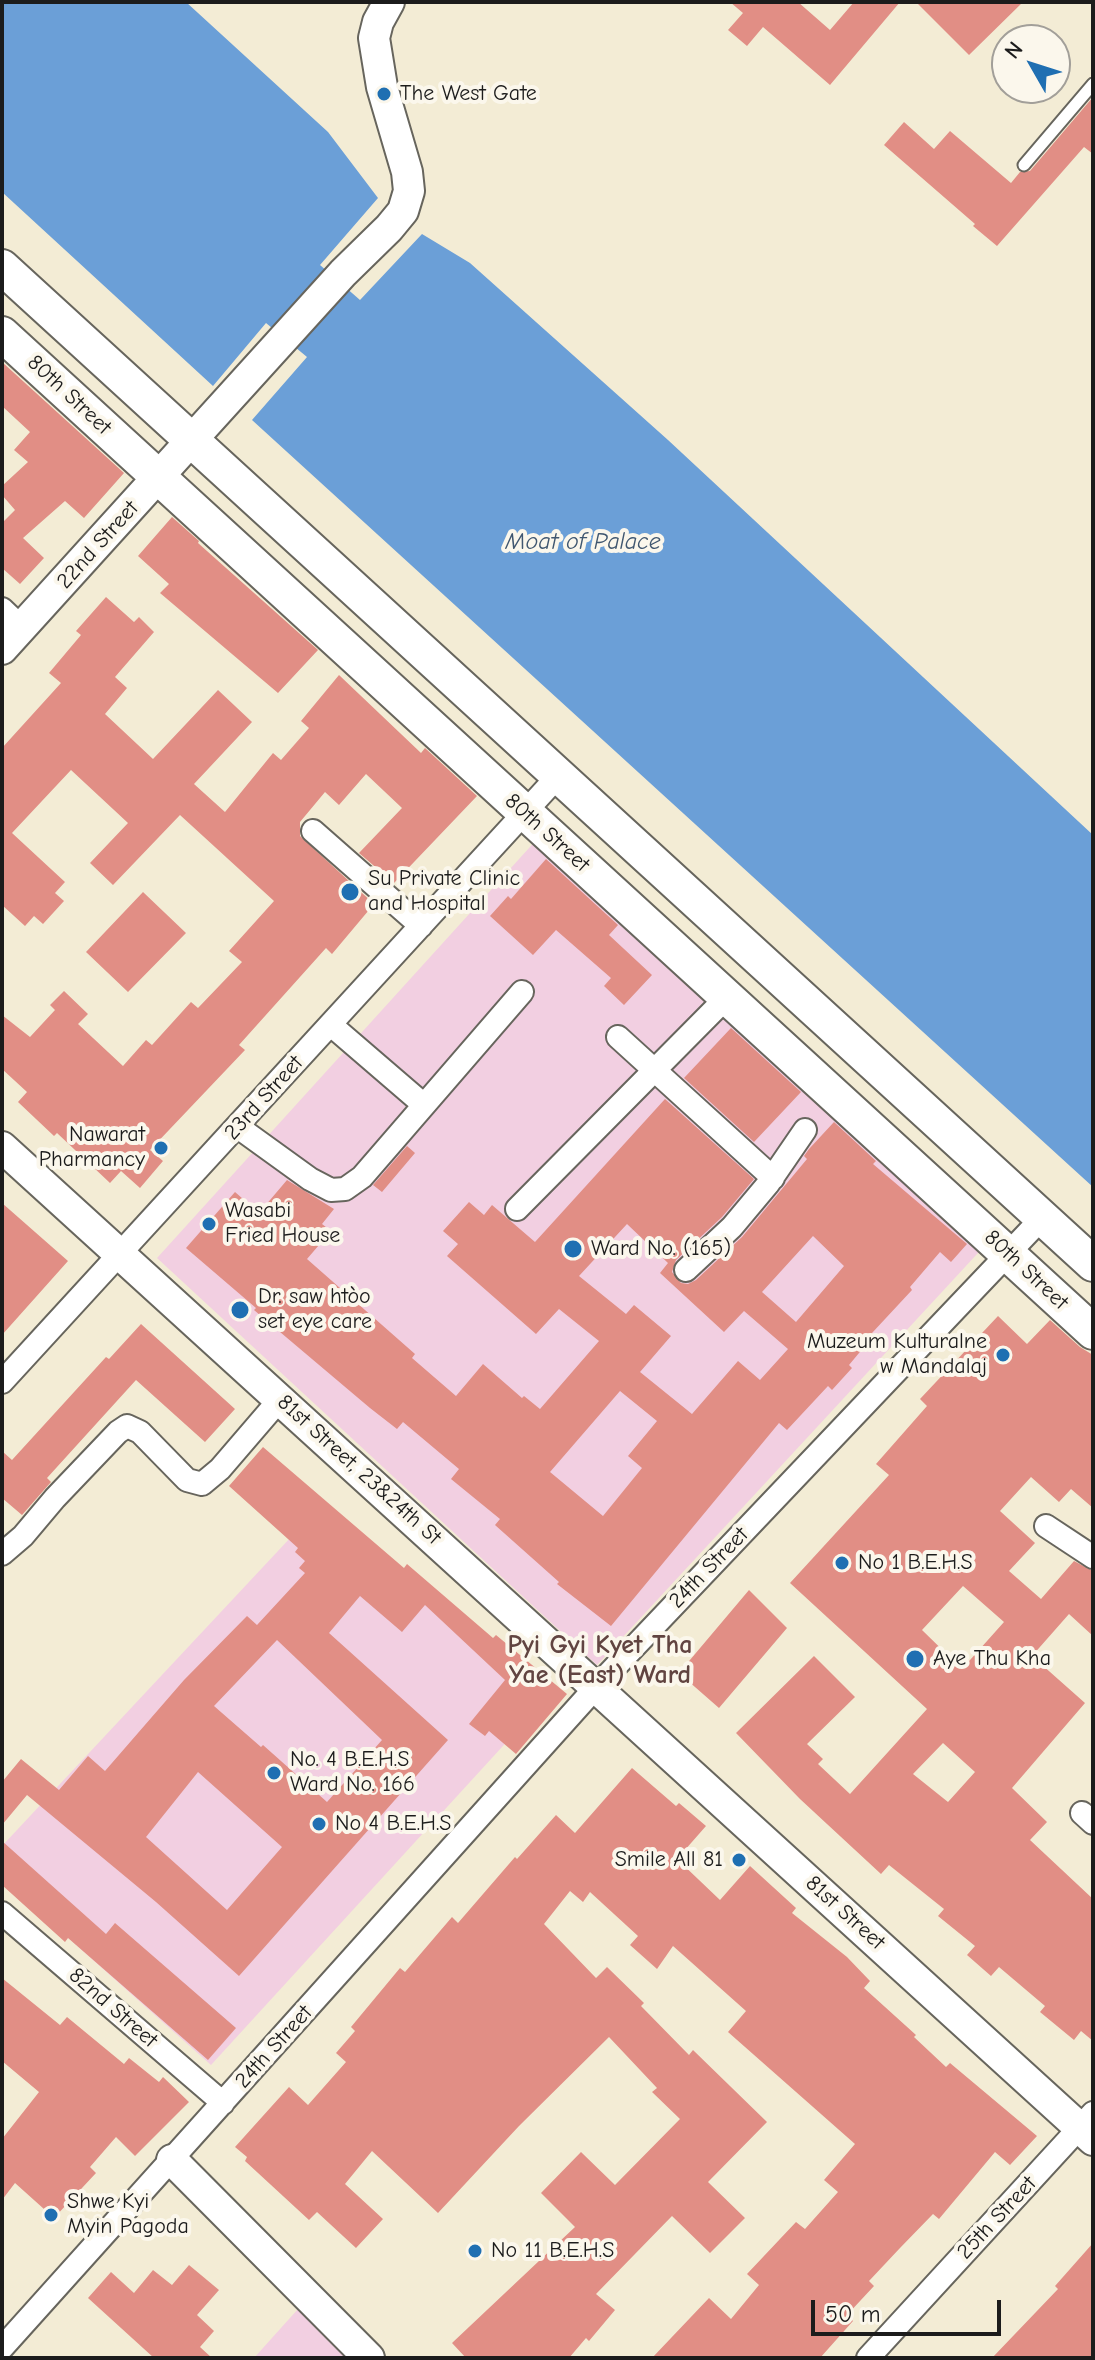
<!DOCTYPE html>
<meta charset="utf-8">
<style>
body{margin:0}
#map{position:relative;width:1095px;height:2360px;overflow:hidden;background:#f3ecd5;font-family:"Comic Neue",sans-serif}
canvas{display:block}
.frame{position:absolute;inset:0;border:4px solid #1c1c1c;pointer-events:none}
.north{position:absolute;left:991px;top:24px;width:80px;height:80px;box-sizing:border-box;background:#fbf7ec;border:2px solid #a29f99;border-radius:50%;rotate:309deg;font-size:22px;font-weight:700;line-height:32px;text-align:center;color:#1c1c1c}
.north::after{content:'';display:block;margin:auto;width:28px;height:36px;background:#1f6fb2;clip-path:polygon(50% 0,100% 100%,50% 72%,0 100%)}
.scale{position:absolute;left:811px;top:2300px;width:190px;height:36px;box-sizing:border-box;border:4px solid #1c1c1c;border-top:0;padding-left:10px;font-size:24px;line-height:28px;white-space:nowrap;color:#1c1c1c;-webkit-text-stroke:6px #fbf7ec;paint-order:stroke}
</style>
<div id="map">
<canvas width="1095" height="2360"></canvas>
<div class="frame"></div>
<div class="north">N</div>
<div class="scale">50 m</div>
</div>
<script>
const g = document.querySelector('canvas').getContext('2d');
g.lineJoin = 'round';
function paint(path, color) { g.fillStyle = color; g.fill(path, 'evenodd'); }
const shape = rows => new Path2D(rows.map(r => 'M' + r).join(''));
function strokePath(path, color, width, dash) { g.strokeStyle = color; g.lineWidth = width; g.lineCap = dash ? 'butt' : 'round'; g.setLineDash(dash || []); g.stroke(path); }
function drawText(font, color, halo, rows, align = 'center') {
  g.font = font + ' "Comic Neue",sans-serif'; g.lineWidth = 8; g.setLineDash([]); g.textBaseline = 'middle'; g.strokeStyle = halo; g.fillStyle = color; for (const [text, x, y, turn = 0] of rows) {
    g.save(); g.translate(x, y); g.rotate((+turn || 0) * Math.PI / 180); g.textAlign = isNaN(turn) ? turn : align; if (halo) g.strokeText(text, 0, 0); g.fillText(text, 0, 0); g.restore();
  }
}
paint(shape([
 [539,837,990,1240,597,1665,157,1258],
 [321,1505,545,1700,211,2065,2,1879,2,1846],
 [307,2299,369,2358,254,2358]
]), '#f2cfe1');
paint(shape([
 [2,2,186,2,328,132,378,198,320,265,360,300,422,234,470,263,668,440,1093,835,1093,1187,252,420,307,357,266,323,213,386,2,192]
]), '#6b9fd7');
paint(shape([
 [730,2,798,2,830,30,854,2,900,2,830,85,763,27,747,46,728,30,743,13],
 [916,2,1023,2,969,55],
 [1093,97,1093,154,1084,147,997,246,973,226,975,224,884,145,904,122,934,149,950,131,1011,183,1020,172,1030,171],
 [2,362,124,473,84,518,65,501,23,538,44,558,20,584,2,568,2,519,4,521,15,510,2,495,2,486,28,462,14,450,30,432,2,406],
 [172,517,199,541,198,543,318,650,278,693,160,593,169,584,138,556],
 [106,597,134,622,139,617,154,632,115,677,127,688,105,714,153,759,218,690,252,722,194,784,225,812,273,753,281,760,309,728,301,721,339,675,421,753,425,748,477,796,394,883,359,853,402,808,366,774,339,805,325,792,300,822,300,836,374,904,332,954,326,948,239,1045,245,1050,150,1150,163,1161,140,1188,121,1171,110,1183,57,1133,54,1136,18,1102,27,1092,2,1069,2,1015,30,1037,55,1010,50,1005,64,991,88,1014,78,1024,123,1066,146,1040,152,1045,191,1002,198,1008,242,962,229,951,274,901,180,815,113,885,90,863,128,823,71,770,12,833,65,882,55,893,64,901,43,924,34,916,25,926,2,905,2,748,61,683,49,673,81,635,76,631],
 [546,859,618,925,609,935,652,975,624,1005,604,986,611,978,556,930,533,955,490,916,508,896,511,899],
 [143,892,186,933,128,992,86,952],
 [731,1028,801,1092,754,1142,684,1078],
 [665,1099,754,1179,722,1217,676,1260,672,1272,681,1283,688,1284,696,1280,742,1237,807,1159,804,1156,809,1149,834,1122,876,1161,873,1164,967,1244,951,1262,940,1252,910,1287,912,1290,872,1333,874,1335,849,1365,852,1368,832,1390,828,1386,787,1430,779,1423,611,1626,557,1584,559,1582,495,1525,500,1519,451,1479,459,1469,403,1422,397,1429,370,1408,254,1310,256,1308,186,1248,235,1192,259,1213,287,1180,334,1209,322,1224,331,1231,307,1259,415,1354,412,1358,456,1396,483,1364,522,1398,524,1396,540,1409,599,1341,559,1309,536,1334,447,1256,458,1244,443,1231,469,1202,484,1215,492,1205,535,1242],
 [627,1224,668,1263,660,1273,724,1332,744,1311,788,1349,760,1380,738,1361,692,1414,640,1372,671,1336,634,1305,626,1314,579,1276],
 [813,1236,844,1266,796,1322,762,1292],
 [620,1391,657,1421,628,1456,642,1468,603,1516,550,1472],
 [407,1146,415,1153,382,1192,373,1185],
 [2,1203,68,1261,2,1335],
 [998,1316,1027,1344,1050,1320,1080,1347,1093,1355,1093,1508,1071,1489,1059,1502,1031,1477,1000,1511,1035,1543,1009,1571,1041,1599,1074,1561,1093,1571,1093,1636,1069,1614,1032,1656,1085,1703,1012,1788,1047,1822,1030,1840,1093,1899,1093,2041,1081,2031,1074,2040,1040,2012,1045,2006,999,1967,991,1976,967,1955,975,1946,938,1916,944,1909,889,1865,881,1874,800,1799,736,1733,814,1656,855,1697,807,1744,823,1759,818,1764,850,1794,927,1709,790,1583,889,1475,876,1464,927,1406,920,1399],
 [963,1586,1004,1622,962,1669,922,1630],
 [943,1743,975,1772,948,1802,913,1774],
 [141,1324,235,1409,205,1442,136,1380,47,1478,51,1482,22,1515,2,1498,2,1451,12,1460,106,1357,109,1359],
 [263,1447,404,1568,407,1564,493,1638,496,1635,567,1694,516,1754,489,1731,485,1736,469,1724,505,1680,425,1605,402,1632,360,1596,329,1633,448,1740,239,1976,156,1902,27,1795,2,1825,2,1782,21,1759,59,1790,88,1756,105,1771,184,1680,247,1616,257,1625,305,1573,299,1568,305,1561,295,1552,298,1548,229,1486],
 [277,1640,382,1740,327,1802,263,1745,261,1747,214,1706],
 [198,1772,282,1847,227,1910,146,1837],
 [749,1590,787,1628,719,1708,679,1673],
 [632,1768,676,1806,679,1803,706,1826,677,1859,720,1900,750,1866,796,1908,792,1913,847,1957,870,1981,864,1988,916,2035,914,2037,946,2067,950,2063,1037,2136,1010,2165,995,2152,939,2219,933,2214,900,2248,869,2281,874,2286,847,2315,853,2321,820,2358,652,2358,709,2298,731,2319,759,2285,747,2274,796,2222,805,2229,838,2192,824,2180,855,2144,728,2032,746,2011,673,1946,657,1969,630,1945,638,1936,590,1892,583,1902,570,1891,544,1924,596,1978,607,1967,644,2003,641,2006,689,2055,693,2050,767,2122,708,2182,745,2218,710,2253,672,2216,596,2294,615,2310,589,2341,586,2338,569,2358,466,2358,452,2343,575,2227,541,2193,581,2152,615,2185,680,2119,652,2092,657,2088,609,2037,519,2126,438,2213,372,2151,345,2184,383,2219,356,2248,317,2212,309,2220,245,2161,247,2157,235,2147,289,2087,308,2105,346,2062,336,2053,355,2031,351,2027,400,1968,405,1972,452,1917,458,1923,515,1857,517,1859,556,1815,575,1833],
 [2,1841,106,1934,115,1923,236,2028,208,2060,68,1938,65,1942,2,1885],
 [2,1978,60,2025,67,2017,124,2064,129,2058,159,2082,163,2077,189,2102,135,2156,116,2137,90,2167,96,2173,54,2218,15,2183,2,2200,2,2139,39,2092,2,2061],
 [1093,2243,1093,2358,992,2358,1058,2289,1055,2286],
 [189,2265,219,2290,197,2315,214,2331,200,2347,212,2358,154,2358,88,2298,111,2272,134,2293,153,2270,172,2285]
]), '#e18e85');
const lane = shape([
 [1024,165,1093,84]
]);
const street = shape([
 [2,609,22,628],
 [313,831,421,926],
 [331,1025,424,1105],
 [618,1037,773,1178],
 [238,1127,310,1179,331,1190,345,1189,362,1177,522,992],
 [517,1209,728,996],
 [686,1270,732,1227,768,1184,805,1130],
 [2,1382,559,775],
 [1046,1526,1093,1557],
 [2,1554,23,1536,55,1498,118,1432,127,1426,140,1432,187,1480,202,1484,220,1469,281,1398],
 [1082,1813,1093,1823],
 [2,1913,223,2103],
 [2,2348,596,1687,1043,1217],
 [868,2358,1093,2113]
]);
const secondary = shape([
 [2,649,343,273,389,228,403,211,409,191,407,172,382,87,374,38,378,22,389,2],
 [2,1147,1093,2140],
 [172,2160,369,2358]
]);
const primary = shape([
 [2,267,1093,1264],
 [2,334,1093,1332]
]);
strokePath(lane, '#67655d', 15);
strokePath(street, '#67655d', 26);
strokePath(secondary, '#67655d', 34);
strokePath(primary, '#67655d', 38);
strokePath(lane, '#fff', 11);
strokePath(street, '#fff', 22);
strokePath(secondary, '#fff', 30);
strokePath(primary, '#fff', 34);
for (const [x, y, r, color] of [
 [384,94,8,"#1f6fb2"],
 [350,892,10,"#1f6fb2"],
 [161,1148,8,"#1f6fb2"],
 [209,1224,8,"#1f6fb2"],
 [573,1249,10,"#1f6fb2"],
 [240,1310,10,"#1f6fb2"],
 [1003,1355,8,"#1f6fb2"],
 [842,1563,8,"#1f6fb2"],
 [915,1659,10,"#1f6fb2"],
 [274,1773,8,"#1f6fb2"],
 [319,1824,8,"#1f6fb2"],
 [739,1860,8,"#1f6fb2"],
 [51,2215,8,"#1f6fb2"],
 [475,2251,8,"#1f6fb2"]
]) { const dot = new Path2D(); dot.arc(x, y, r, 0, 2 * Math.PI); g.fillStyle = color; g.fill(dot); strokePath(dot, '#fbf7ec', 3); }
drawText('22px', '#1c1c1c', '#fbf7ec', [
 ["The West Gate",400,94],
 ["Su Private Clinic",368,879],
 ["and Hospital",368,904],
 ["Nawarat",145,1135,"right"],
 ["Pharmancy",145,1160,"right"],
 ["Wasabi",225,1211],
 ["Fried House",225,1236],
 ["Ward No. (165)",591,1249],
 ["Dr. saw htòo",258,1297],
 ["set eye care",258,1322],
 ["Muzeum Kulturalne",987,1342,"right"],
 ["w Mandalaj",987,1367,"right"],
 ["No 1 B.E.H.S",858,1563],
 ["Aye Thu Kha",933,1659],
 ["No. 4 B.E.H.S",290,1760],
 ["Ward No. 166",290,1785],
 ["No 4 B.E.H.S",335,1824],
 ["Smile All 81",723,1860,"right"],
 ["Shwe Kyi",67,2202],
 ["Myin Pagoda",67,2227],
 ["No 11 B.E.H.S",491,2251]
], 'left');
drawText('22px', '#1c1c1c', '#fbf7ec', [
 ["80th Street",69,395,43],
 ["22nd Street",98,545,-48],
 ["80th Street",547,833,42],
 ["23rd Street",264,1098,-48],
 ["80th Street",1026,1270,43],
 ["81st Street, 23&24th St",359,1470,42],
 ["24th Street",709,1568,-46],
 ["81st Street",845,1913,42],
 ["82nd Street",113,2008,41],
 ["24th Street",274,2047,-48],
 ["25th Street",997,2218,-47]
]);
drawText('italic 24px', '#405770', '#fbf7ec', [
 ["Moat of Palace",583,542]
]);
drawText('bold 26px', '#614441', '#fbf7ec', [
 ["Pyi Gyi Kyet Tha",600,1646],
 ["Yae (East) Ward",600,1676]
]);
</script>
